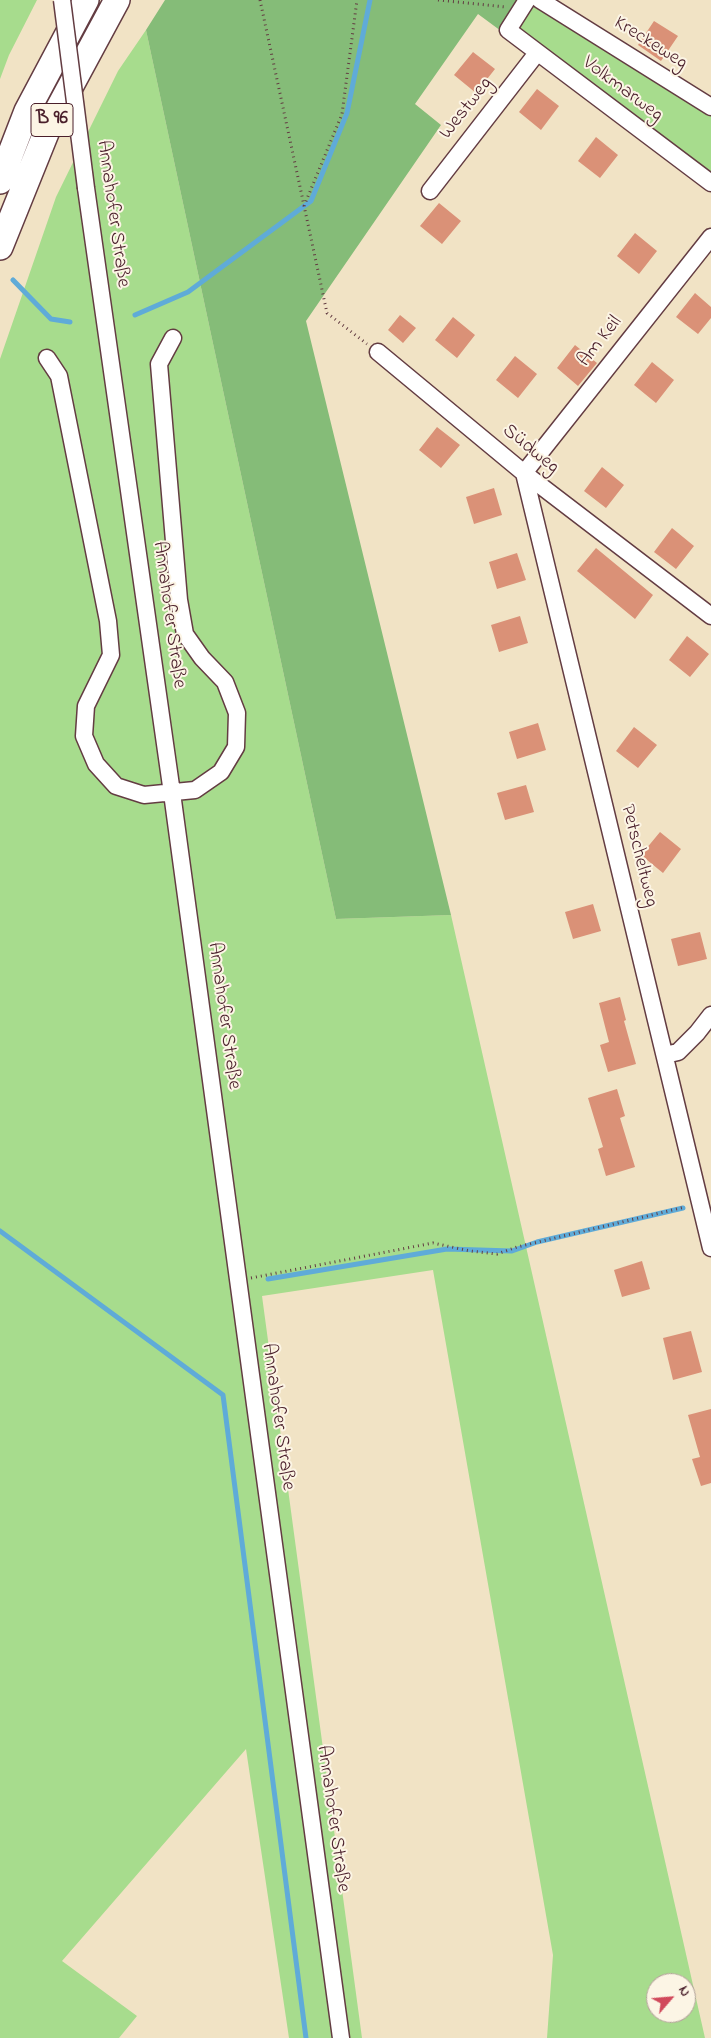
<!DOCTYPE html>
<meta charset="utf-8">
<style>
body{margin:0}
#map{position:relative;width:711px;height:2038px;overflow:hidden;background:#f1e3c5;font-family:"Indie Flower",sans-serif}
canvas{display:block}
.north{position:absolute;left:646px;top:1973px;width:50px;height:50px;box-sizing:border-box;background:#fcf5e5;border:1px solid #b59f9b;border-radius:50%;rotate:63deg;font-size:14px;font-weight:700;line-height:20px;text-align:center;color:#4a1f2b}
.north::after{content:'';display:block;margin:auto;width:18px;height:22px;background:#d1495b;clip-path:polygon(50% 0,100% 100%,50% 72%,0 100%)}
</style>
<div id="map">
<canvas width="711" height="2038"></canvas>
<div class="north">N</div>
</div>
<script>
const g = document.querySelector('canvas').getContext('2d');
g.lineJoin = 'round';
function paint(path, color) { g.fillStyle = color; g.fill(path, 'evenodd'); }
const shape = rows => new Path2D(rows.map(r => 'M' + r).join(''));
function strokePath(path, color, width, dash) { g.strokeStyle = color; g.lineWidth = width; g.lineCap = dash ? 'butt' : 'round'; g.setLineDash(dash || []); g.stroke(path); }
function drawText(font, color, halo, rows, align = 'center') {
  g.font = font + ' "Indie Flower",sans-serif'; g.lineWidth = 4; g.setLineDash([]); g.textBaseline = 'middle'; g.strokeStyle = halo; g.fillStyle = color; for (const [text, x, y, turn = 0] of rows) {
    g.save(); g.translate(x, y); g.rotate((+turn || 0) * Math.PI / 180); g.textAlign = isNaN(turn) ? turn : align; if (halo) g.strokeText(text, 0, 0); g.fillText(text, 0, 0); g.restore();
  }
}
paint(shape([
 [0,0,37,0,9,55,0,79],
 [524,0,552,0,711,97,711,190,501,31],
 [146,30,336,919,451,915,705,2038,547,2038,553,1955,433,1270,262,1296,362,2038,289,2038,246,1749,62,1961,137,2016,119,2038,0,2038,0,359,56,197,118,71],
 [656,1983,686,1983,686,2013,656,2013]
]), '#a7dc8d');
paint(shape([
 [165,0,524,0,501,31,478,14,415,104,441,125,306,321,451,915,336,919,146,30]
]), '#85bc78');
strokePath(shape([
 [13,280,51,319,70,322],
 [135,315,188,292,311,201,347,113,370,0],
 [0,1231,223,1395,306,2038],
 [268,1279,447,1249,512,1251,537,1242,683,1208]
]), '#5fabd8', 5);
paint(shape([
 [654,21,678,36,661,61,638,45],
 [473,52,495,69,476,93,454,75],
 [537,89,559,106,541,130,519,112],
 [596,137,618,155,600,178,578,161],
 [439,203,461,221,442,244,420,226],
 [635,233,657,251,639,274,617,256],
 [695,293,711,307,711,318,698,334,676,317],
 [400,315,416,328,403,343,388,330],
 [453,317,475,335,457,358,435,340],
 [575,345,597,363,578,386,557,368],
 [515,356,537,374,518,398,496,380],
 [652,362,674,380,656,403,634,385],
 [437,427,460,445,441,468,419,450],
 [602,467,624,485,606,508,584,491],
 [494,488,502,515,474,524,466,497],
 [672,528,694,546,676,569,654,552],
 [596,548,653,595,635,619,577,571],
 [517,553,526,580,497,589,489,562],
 [520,616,528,643,499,652,491,625],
 [687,636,709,654,690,677,669,660],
 [538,723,546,750,517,759,509,732],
 [634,727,657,745,638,768,616,751],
 [526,785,534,812,505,820,497,793],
 [660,832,681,849,663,873,641,855],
 [593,904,601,931,573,939,565,912],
 [700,932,707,959,678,966,671,939],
 [620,997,626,1020,624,1021,636,1064,608,1072,600,1045,609,1042,599,1003],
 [617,1089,625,1116,620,1118,635,1167,606,1176,598,1149,603,1147,588,1098],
 [642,1261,650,1289,622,1297,614,1270],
 [691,1331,702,1372,673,1380,663,1338],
 [711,1409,711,1483,701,1486,692,1459,700,1457,688,1415]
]), '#da9177');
const minor = shape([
 [527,0,508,30,711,183],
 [540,0,711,107],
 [86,188,172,793,341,2038],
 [430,191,537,53],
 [711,237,524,473,711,1248],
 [378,352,524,473,711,616],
 [47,358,59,376,108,621,111,655,86,706,84,736,96,764,116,786,144,795,195,790,221,772,236,747,237,713,225,682,202,658,185,634,179,600,159,364,173,338],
 [665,1055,678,1052,697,1033,711,1015]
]);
const highway = shape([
 [0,181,27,111,86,0],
 [0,247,48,128,117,0]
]);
strokePath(minor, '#633c42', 19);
strokePath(highway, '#633c42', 28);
strokePath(shape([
 [260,0,327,313,367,344],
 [438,0,506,7],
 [304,206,342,114,357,0],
 [251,1278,433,1243,470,1251,497,1254,517,1247,685,1207]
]), '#633c42', 3, [1, 4]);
strokePath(minor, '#fff', 16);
strokePath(highway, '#fff', 25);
const minorBridge = shape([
 [62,0,86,188]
]);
strokePath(minorBridge, '#633c42', 19, []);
strokePath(minorBridge, '#fff', 16);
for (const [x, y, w] of [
 [52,120,42]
]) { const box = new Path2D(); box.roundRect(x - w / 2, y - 16.5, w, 33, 4); g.fillStyle = '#fcf5e5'; g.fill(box); strokePath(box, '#4a1f2b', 1); }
drawText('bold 19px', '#4a1f2b', null, [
 ["B 96",52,120]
]);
drawText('20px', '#4a1f2b', '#fcf5e5', [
 ["Kreckeweg",650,44,32],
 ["Volkmarweg",622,90,37],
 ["Westweg",467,109,-52],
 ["Annahofer Straße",112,214,82],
 ["Am Keil",601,342,-52],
 ["Südweg",530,450,39],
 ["Annahofer Straße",168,615,82],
 ["Petscheltweg",638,856,76],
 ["Annahofer Straße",223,1016,82],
 ["Annahofer Straße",277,1417,82],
 ["Annahofer Straße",332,1819,82]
]);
</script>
